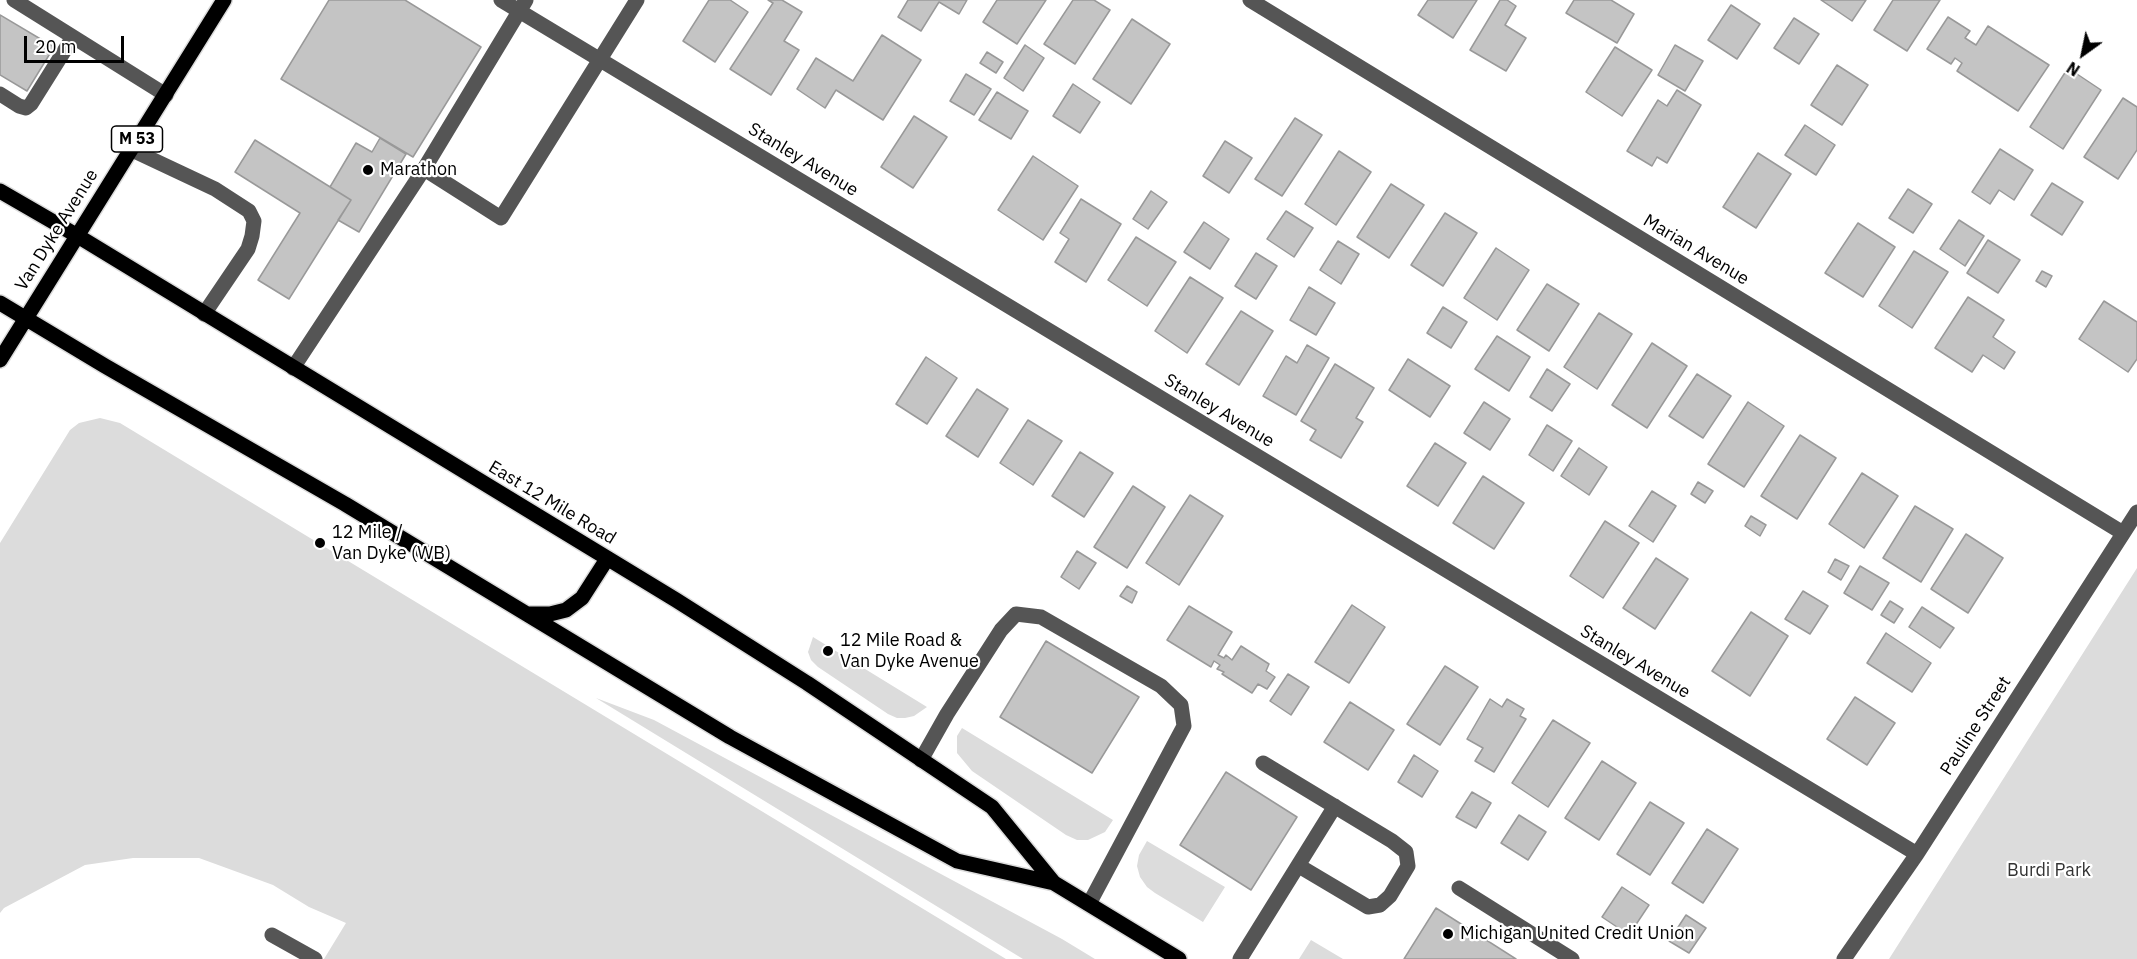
<!DOCTYPE html>
<style>
body{margin:0}
#map{position:relative;width:2137px;height:959px;overflow:hidden;background:#fff;font-family:"IBM Plex Sans",sans-serif}
canvas{display:block}
.north{position:absolute;left:2053px;top:24px;width:60px;height:60px;-webkit-text-stroke:4px #fff;paint-order:stroke;rotate:213deg;font-size:16px;font-weight:700;line-height:24px;text-align:center;color:#000}
.north::after{content:'';display:block;margin:auto;width:21px;height:27px;background:#000;clip-path:polygon(50% 0,100% 100%,50% 72%,0 100%)}
.scale{position:absolute;left:24px;top:36px;width:100px;height:27px;box-sizing:border-box;border:3px solid #000;border-top:0;padding-left:8px;font-size:18px;line-height:21px;white-space:nowrap;color:#000;-webkit-text-stroke:4px #fff;paint-order:stroke}
</style>
<div id="map">
<canvas width="2137" height="959"></canvas>
<div class="north">N</div>
<div class="scale">20 m</div>
</div>
<script>
const g = document.querySelector('canvas').getContext('2d');
g.lineJoin = 'round';
function paint(path, color) { g.fillStyle = color; g.fill(path, 'evenodd'); }
const shape = rows => new Path2D(rows.map(r => 'M' + r).join(''));
function strokePath(path, color, width, dash) { g.strokeStyle = color; g.lineWidth = width; g.lineCap = dash ? 'butt' : 'round'; g.setLineDash(dash || []); g.stroke(path); }
function drawText(font, color, halo, rows, align = 'center') {
  g.font = font + ' "IBM Plex Sans",sans-serif'; g.lineWidth = 4.5; g.setLineDash([]); g.textBaseline = 'middle'; g.strokeStyle = halo; g.fillStyle = color; for (const [text, x, y, turn = 0] of rows) {
    g.save(); g.translate(x, y); g.rotate((+turn || 0) * Math.PI / 180); g.textAlign = isNaN(turn) ? turn : align; if (halo) g.strokeText(text, 0, 0); g.fillText(text, 0, 0); g.restore();
  }
}
paint(shape([
 [100,418,120,423,1006,959,324,959,346,923,309,907,273,885,199,858,133,858,85,865,4,908,0,913,0,543,70,430,79,423],
 [2137,568,2137,959,1889,959],
 [813,637,927,707,914,716,905,718,897,718,888,714,818,667,811,660,808,652],
 [596,698,654,720,1062,939,1095,959,1023,959],
 [962,728,1113,820,1105,832,1088,840,1077,840,1066,835,972,771,957,753,957,736],
 [1147,841,1225,887,1203,922,1155,893,1147,887,1140,877,1137,866,1139,855],
 [1311,940,1343,959,1299,959]
]), '#dcdcdc');
const building = shape([
 [329,0,405,0,481,47,413,157,281,79,329,0],
 [709,0,730,0,748,12,715,62,683,41,709,0],
 [768,0,782,0,802,12,784,41,799,50,771,95,730,69,773,3,768,0],
 [908,0,967,0,959,14,939,2,921,31,898,17,908,0],
 [997,0,1046,0,1017,44,983,22,997,0],
 [1073,0,1094,0,1110,10,1075,64,1044,44,1073,0],
 [1428,0,1477,0,1453,38,1418,15,1428,0],
 [1500,0,1507,0,1516,6,1505,25,1526,38,1506,71,1470,50,1500,0],
 [1574,0,1611,0,1634,14,1617,43,1566,13,1574,0],
 [1821,0,1866,0,1852,21,1821,0],
 [1893,0,1940,0,1907,51,1874,30,1893,0],
 [1731,5,1760,24,1737,59,1708,40,1731,5],
 [0,15,54,47,27,91,0,75,0,15],
 [1948,17,1970,31,1965,38,1976,45,1988,26,2049,65,2018,111,1957,71,1962,63,1955,58,1951,64,1927,49,1948,17],
 [1794,18,1819,34,1799,64,1774,48,1794,18],
 [1132,19,1170,44,1131,104,1093,79,1132,19],
 [882,35,921,60,883,120,836,90,825,108,797,89,816,58,853,81,882,35],
 [1025,45,1044,58,1023,91,1004,78,1025,45],
 [1675,45,1703,61,1685,91,1658,75,1675,45],
 [1615,47,1652,70,1622,116,1586,92,1615,47],
 [987,52,1003,62,996,73,980,63,987,52],
 [1837,65,1868,85,1842,125,1811,105,1837,65],
 [2068,68,2101,90,2063,149,2030,127,2068,68],
 [966,74,991,89,974,115,950,101,966,74],
 [1073,84,1100,102,1080,133,1053,116,1073,84],
 [1677,90,1701,105,1667,163,1657,157,1652,166,1627,151,1658,100,1667,106,1677,90],
 [997,92,1028,111,1011,139,979,120,997,92],
 [2123,98,2137,107,2137,150,2118,179,2084,157,2123,98],
 [914,116,947,137,913,188,881,167,914,116],
 [1295,118,1322,135,1282,196,1255,179,1295,118],
 [1805,125,1835,145,1816,175,1785,155,1805,125],
 [380,138,406,154,359,232,338,220,351,200,330,187,356,143,372,152,380,138],
 [255,140,351,200,289,299,258,280,300,213,235,172,255,140],
 [1225,141,1252,158,1229,193,1203,176,1225,141],
 [2000,149,2033,170,2014,200,1999,190,1990,204,1972,192,2000,149],
 [1339,151,1371,172,1336,225,1305,204,1339,151],
 [1758,153,1791,174,1756,228,1723,207,1758,153],
 [1033,156,1078,186,1043,240,998,210,1033,156],
 [2052,183,2083,202,2062,235,2031,215,2052,183],
 [1391,184,1424,205,1389,258,1357,237,1391,184],
 [1908,189,1932,204,1913,233,1889,218,1908,189],
 [1151,191,1167,202,1148,229,1133,219,1151,191],
 [1081,199,1121,224,1086,282,1055,262,1069,239,1060,233,1081,199],
 [1286,211,1313,228,1294,257,1267,239,1286,211],
 [1445,213,1477,233,1443,286,1411,265,1445,213],
 [1959,220,1984,236,1965,266,1940,249,1959,220],
 [1204,222,1229,239,1210,269,1184,252,1204,222],
 [1858,223,1895,247,1863,297,1825,273,1858,223],
 [1136,237,1176,262,1147,306,1108,280,1136,237],
 [1988,240,2020,260,1998,293,1967,273,1988,240],
 [1338,241,1359,254,1341,284,1320,270,1338,241],
 [1496,248,1529,270,1497,320,1464,298,1496,248],
 [1914,251,1948,272,1912,328,1879,306,1914,251],
 [1256,253,1277,266,1256,299,1235,286,1256,253],
 [2042,271,2052,276,2046,287,2036,281,2042,271],
 [1190,277,1223,298,1187,353,1155,331,1190,277],
 [1547,284,1579,304,1549,351,1517,330,1547,284],
 [1309,287,1335,303,1316,335,1290,320,1309,287],
 [1968,297,2004,320,1993,337,2015,352,2004,369,1983,355,1972,372,1935,348,1968,297],
 [2104,301,2137,322,2137,359,2128,372,2079,339,2104,301],
 [1443,307,1467,322,1451,348,1427,333,1443,307],
 [1241,311,1273,331,1239,385,1206,364,1241,311],
 [1599,313,1632,334,1597,389,1564,367,1599,313],
 [1497,336,1530,357,1509,391,1475,369,1497,336],
 [1652,343,1687,366,1647,428,1612,405,1652,343],
 [1307,345,1329,358,1296,415,1263,396,1286,356,1297,363,1307,345],
 [926,357,957,378,927,424,896,404,926,357],
 [1408,359,1450,386,1430,417,1389,390,1408,359],
 [1335,364,1374,388,1356,418,1363,422,1341,458,1310,440,1316,430,1301,421,1335,364],
 [1547,369,1570,384,1552,411,1530,397,1547,369],
 [1697,374,1731,396,1703,438,1669,416,1697,374],
 [977,389,1008,409,978,457,946,436,977,389],
 [1484,402,1510,419,1490,450,1464,433,1484,402],
 [1748,402,1784,426,1744,487,1708,464,1748,402],
 [1028,420,1062,441,1033,485,1000,463,1028,420],
 [1547,425,1572,441,1553,471,1529,455,1547,425],
 [1800,435,1836,458,1797,519,1761,496,1800,435],
 [1435,443,1466,463,1438,506,1407,486,1435,443],
 [1579,448,1607,467,1589,495,1561,476,1579,448],
 [1080,452,1113,473,1084,517,1052,496,1080,452],
 [1862,473,1898,496,1864,548,1829,524,1862,473],
 [1483,476,1524,503,1494,549,1453,523,1483,476],
 [1698,482,1713,491,1705,503,1691,494,1698,482],
 [1133,486,1165,507,1127,568,1094,547,1133,486],
 [1652,491,1676,506,1653,542,1629,526,1652,491],
 [1190,495,1223,516,1179,585,1146,563,1190,495],
 [1915,506,1953,529,1921,582,1883,558,1915,506],
 [1751,516,1766,525,1760,536,1745,526,1751,516],
 [1605,521,1639,543,1603,598,1570,576,1605,521],
 [1966,534,2003,558,1968,613,1931,589,1966,534],
 [1077,551,1096,563,1079,589,1061,577,1077,551],
 [1656,558,1688,579,1655,629,1623,608,1656,558],
 [1835,559,1849,566,1841,580,1828,572,1835,559],
 [1860,566,1889,583,1872,610,1844,593,1860,566],
 [1127,586,1137,592,1132,603,1120,596,1127,586],
 [1803,591,1828,606,1810,634,1785,619,1803,591],
 [1890,601,1903,609,1894,623,1881,615,1890,601],
 [1352,605,1385,627,1349,683,1315,662,1352,605],
 [1189,606,1232,632,1218,655,1224,658,1226,655,1232,660,1241,646,1269,664,1266,671,1275,677,1267,689,1258,684,1252,693,1222,674,1224,672,1217,669,1220,665,1214,661,1211,667,1167,640,1189,606],
 [1922,607,1954,628,1940,648,1909,627,1922,607],
 [1751,612,1788,636,1750,696,1712,671,1751,612],
 [1886,633,1931,663,1912,692,1867,663,1886,633],
 [1046,641,1139,697,1092,773,1000,717,1046,641],
 [1445,666,1478,687,1440,745,1407,724,1445,666],
 [1288,674,1309,687,1291,715,1270,701,1288,674],
 [1855,697,1895,723,1867,765,1827,739,1855,697],
 [1490,699,1502,707,1507,699,1524,709,1520,716,1526,719,1494,772,1475,761,1483,748,1467,739,1490,699],
 [1350,702,1394,730,1368,770,1324,742,1350,702],
 [1553,720,1590,743,1548,807,1512,783,1553,720],
 [1414,755,1438,771,1422,797,1398,782,1414,755],
 [1602,761,1636,783,1599,840,1565,818,1602,761],
 [1226,772,1297,817,1251,890,1180,845,1226,772],
 [1472,792,1491,803,1476,828,1456,817,1472,792],
 [1650,802,1684,823,1650,875,1617,854,1650,802],
 [1519,815,1546,832,1528,860,1501,843,1519,815],
 [1707,829,1738,849,1703,903,1672,883,1707,829],
 [1622,887,1649,905,1629,935,1602,917,1622,887],
 [1436,908,1516,959,1404,959,1436,908],
 [1686,915,1706,928,1689,953,1669,941,1686,915]
]);
paint(building, '#c4c4c4');
strokePath(building, '#999', 1.5);
const major = shape([
 [0,191,76,235,676,600,807,683,992,807,1054,883],
 [0,303,105,366,345,504,730,737,957,861,1054,883,1179,959],
 [0,360,224,0],
 [528,614,550,614,566,610,582,598,607,559]
]);
strokePath(major, '#dbdbdb', 18);
strokePath(shape([
 [14,0,166,95],
 [501,0,1917,854],
 [1250,0,2123,533],
 [0,94,19,106,26,108,31,104,73,37],
 [130,149,215,189,249,211,254,221,252,236,248,249,204,314],
 [424,169,501,218,637,0],
 [293,368,424,169,526,0],
 [921,760,947,714,1001,630,1016,614,1041,617,1161,686,1181,705,1184,726,1089,904],
 [1263,763,1392,841,1406,852,1408,866,1390,896,1380,905,1368,907,1299,866],
 [1459,888,1572,959],
 [272,935,315,959],
 [1240,959,1335,806],
 [1844,959,1917,854,2137,512]
]), '#555', 15);
strokePath(major, '#000', 15);
for (const [x, y, r, color] of [
 [368,170,6,"#000"],
 [320,543,6,"#000"],
 [828,651,6,"#000"],
 [1448,934,6,"#000"]
]) { const dot = new Path2D(); dot.arc(x, y, r, 0, 2 * Math.PI); g.fillStyle = color; g.fill(dot); strokePath(dot, '#fff', 2); }
for (const [x, y, w] of [
 [137,139,51]
]) { const box = new Path2D(); box.roundRect(x - w / 2, y - 13, w, 26, 4.5); g.fillStyle = '#fff'; g.fill(box); strokePath(box, '#000', 1.5); }
drawText('bold 16px', '#000', null, [
 ["M 53",137,139]
]);
drawText('18px', '#000', '#fff', [
 ["Stanley Avenue",803,160,31],
 ["Van Dyke Avenue",57,230,-58],
 ["Marian Avenue",1696,250,31],
 ["Stanley Avenue",1219,411,31],
 ["East 12 Mile Road",552,503,31],
 ["Stanley Avenue",1635,662,31],
 ["Pauline Street",1976,726,-57]
]);
drawText('18px', '#000', '#fff', [
 ["Marathon",380,170],
 ["12 Mile /",332,533],
 ["Van Dyke (WB)",332,554],
 ["12 Mile Road &",840,641],
 ["Van Dyke Avenue",840,662],
 ["Michigan United Credit Union",1460,934]
], 'left');
drawText('18px', '#333', '#fff', [
 ["Burdi Park",2049,871]
]);
</script>
